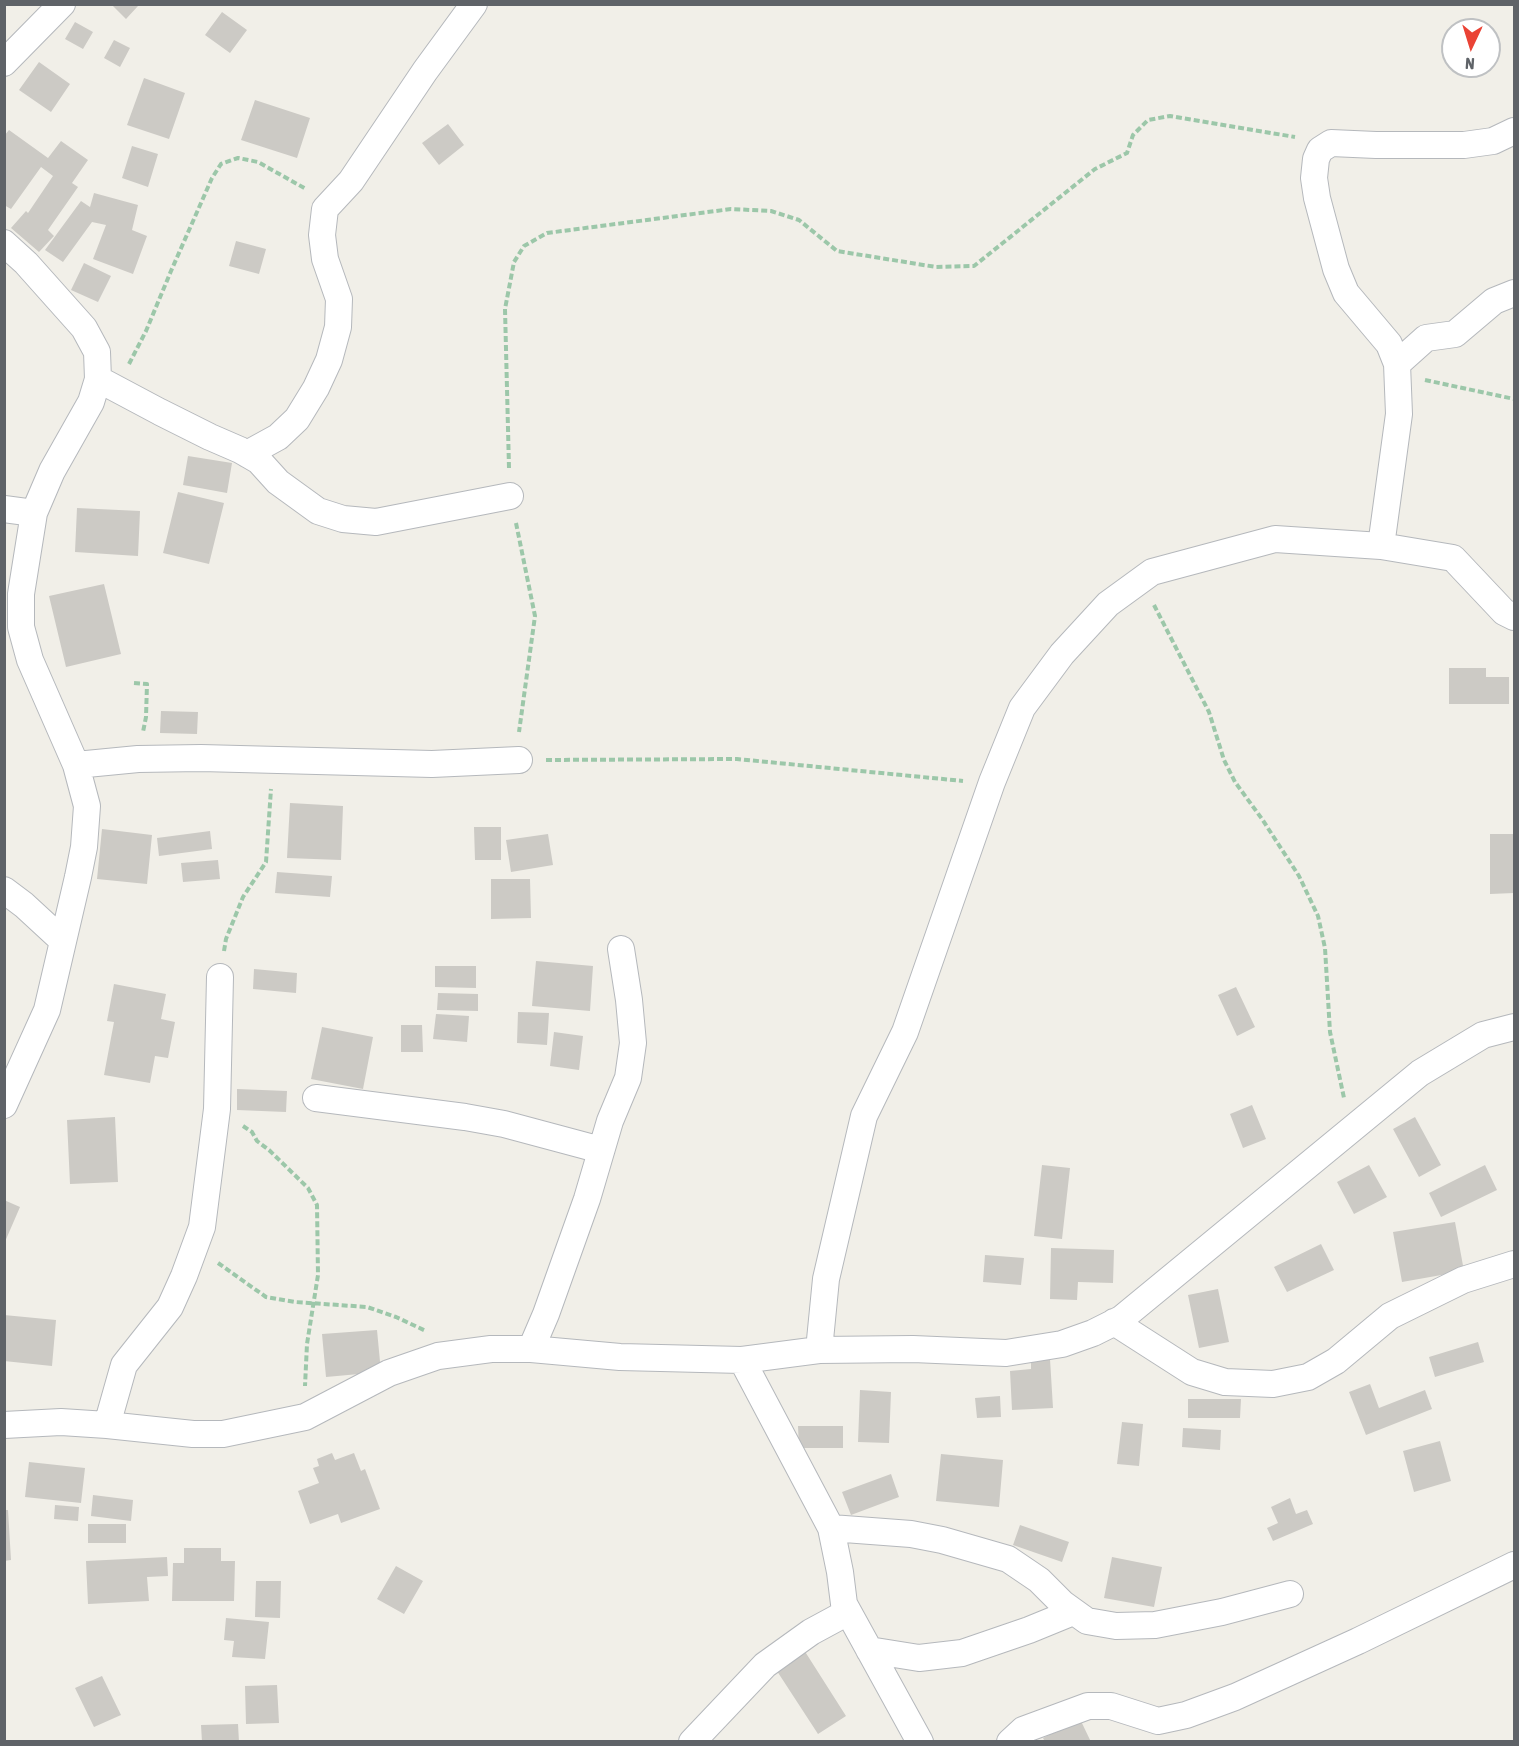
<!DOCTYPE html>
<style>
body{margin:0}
#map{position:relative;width:1519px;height:1746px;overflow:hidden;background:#f1efe8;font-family:"Asap Condensed",sans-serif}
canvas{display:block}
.frame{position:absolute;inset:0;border:6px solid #5f6368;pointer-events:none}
.north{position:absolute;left:1441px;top:18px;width:60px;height:60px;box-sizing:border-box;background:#fff;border:2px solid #bfc1c3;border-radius:50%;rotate:184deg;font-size:16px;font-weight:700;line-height:24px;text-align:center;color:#5f6368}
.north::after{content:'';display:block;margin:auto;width:21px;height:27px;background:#ea4335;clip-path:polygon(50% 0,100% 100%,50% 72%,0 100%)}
</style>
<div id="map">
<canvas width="1519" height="1746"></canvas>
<div class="frame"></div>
<div class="north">N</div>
</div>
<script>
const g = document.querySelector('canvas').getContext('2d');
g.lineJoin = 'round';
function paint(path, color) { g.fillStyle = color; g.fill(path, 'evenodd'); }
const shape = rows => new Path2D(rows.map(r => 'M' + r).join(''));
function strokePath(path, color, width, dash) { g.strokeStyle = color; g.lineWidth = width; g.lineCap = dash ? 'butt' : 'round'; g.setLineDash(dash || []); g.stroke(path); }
paint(shape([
 [111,4,136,4,138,6,126,19],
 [222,12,247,30,230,53,205,35],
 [75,22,93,32,83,49,65,39],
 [114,40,130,48,120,67,104,58],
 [39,62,70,84,51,112,19,90],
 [144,78,185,93,169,139,127,125],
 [255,100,310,118,297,158,241,140],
 [448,124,464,145,439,165,422,143],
 [9,130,48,158,61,141,88,160,72,183,78,187,48,230,54,236,39,252,11,228,26,211,28,213,53,176,41,167,11,209,4,205,4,136],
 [132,146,158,154,148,187,122,178],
 [94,193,138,205,132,230,147,236,133,274,93,259,106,225,92,222,63,262,45,250,81,201,90,207],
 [236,241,266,249,259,274,229,266],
 [84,263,111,276,98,302,71,290],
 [188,456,232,463,227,493,183,485],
 [178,492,224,503,209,564,163,553],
 [77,508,140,511,138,556,75,552],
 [104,584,121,654,66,667,49,596],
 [1449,668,1486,668,1486,677,1509,677,1509,704,1449,704],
 [161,711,198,712,197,734,160,733],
 [290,803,343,806,341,860,287,858],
 [474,827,501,827,501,860,475,860],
 [102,829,152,835,147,884,97,879],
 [210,831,212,849,159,856,157,838],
 [548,834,553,865,511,872,506,840],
 [1490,834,1514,834,1514,893,1490,894],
 [218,860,220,879,183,882,181,863],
 [277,872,332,876,330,897,275,893],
 [491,879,530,879,531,918,491,919],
 [536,961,593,966,590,1011,532,1006],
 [435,966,476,966,476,988,435,987],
 [254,969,297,973,296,993,253,989],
 [114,984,166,994,161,1019,175,1022,168,1058,155,1056,150,1083,104,1075,114,1022,107,1021],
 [1236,987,1255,1027,1237,1036,1218,995],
 [438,993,478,994,478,1011,437,1010],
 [518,1012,549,1013,547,1045,517,1043],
 [436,1014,469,1016,467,1042,433,1039],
 [401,1025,422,1025,423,1052,401,1052],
 [322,1027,373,1037,363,1089,311,1079],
 [554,1032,583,1036,579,1070,550,1066],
 [237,1089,287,1091,286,1112,237,1110],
 [1252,1105,1266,1139,1243,1148,1230,1114],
 [115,1117,118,1182,70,1184,67,1120],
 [1415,1117,1441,1165,1419,1177,1393,1129],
 [1042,1165,1070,1168,1062,1239,1034,1236],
 [1369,1165,1387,1197,1354,1214,1337,1182],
 [1485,1165,1497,1190,1441,1217,1429,1193],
 [4,1200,20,1207,4,1244],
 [1455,1222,1464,1271,1402,1282,1393,1232],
 [1321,1244,1334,1270,1287,1292,1274,1267],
 [1051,1248,1114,1250,1113,1283,1078,1282,1077,1300,1050,1299],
 [985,1255,1024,1258,1021,1285,983,1282],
 [1218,1289,1229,1342,1199,1348,1188,1295],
 [4,1315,56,1320,52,1366,4,1361],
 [377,1330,381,1372,326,1377,322,1334],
 [1478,1342,1484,1362,1435,1377,1429,1357],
 [1031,1359,1050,1359,1053,1408,1012,1410,1010,1371,1031,1369],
 [1370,1384,1379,1408,1425,1390,1432,1409,1366,1435,1349,1392],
 [860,1390,891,1392,889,1443,858,1442],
 [1000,1396,1001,1417,977,1418,975,1398],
 [1188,1399,1241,1399,1240,1418,1188,1418],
 [1122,1422,1143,1424,1139,1466,1117,1464],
 [798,1426,843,1426,843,1448,799,1448],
 [1183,1428,1221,1430,1220,1450,1182,1447],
 [1440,1441,1451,1481,1414,1492,1403,1451],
 [332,1453,335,1460,354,1453,361,1471,365,1469,380,1509,341,1523,338,1514,310,1524,298,1491,319,1483,313,1468,319,1466,317,1459],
 [941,1454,1003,1460,999,1507,936,1501],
 [29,1462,85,1468,81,1503,25,1497],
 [891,1474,899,1497,851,1515,842,1492],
 [93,1495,133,1500,131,1521,91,1516],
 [1290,1498,1296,1514,1307,1510,1313,1524,1273,1541,1267,1528,1278,1523,1271,1507],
 [55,1505,79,1507,78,1521,54,1519],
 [4,1510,8,1510,11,1560,4,1561],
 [88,1524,126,1524,126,1543,88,1543],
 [1020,1525,1069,1542,1062,1562,1013,1545],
 [184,1548,221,1548,221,1561,235,1561,234,1601,172,1601,173,1563,184,1563],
 [167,1557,168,1576,147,1577,149,1601,88,1604,86,1561],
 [1112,1557,1162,1567,1154,1607,1104,1598],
 [396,1566,423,1581,404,1614,377,1599],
 [256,1581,281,1581,280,1618,255,1617],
 [226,1618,269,1622,265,1659,232,1657,234,1641,224,1640],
 [804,1650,846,1716,818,1734,775,1668],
 [102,1676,121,1715,94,1727,75,1688],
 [277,1685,279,1723,246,1724,245,1686],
 [1080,1719,1091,1742,1045,1742,1043,1738],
 [238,1724,239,1742,202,1742,201,1725]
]), '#cccac5');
const street = shape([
 [4,63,62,4],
 [4,243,26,263,84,328,97,352,98,379,91,402,52,471,34,513,21,594,21,627,30,660,76,765,87,806,84,847,78,877,47,1010,4,1105],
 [1397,364,1426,338,1455,334,1494,301,1514,293],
 [98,379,160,412,210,437,240,450,259,461,278,482,318,511,343,519,376,522,510,496],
 [247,454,278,437,297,419,316,388,329,360,338,327,339,299,325,259,322,235,325,209,351,181,425,71,474,4],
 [4,509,34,513],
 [1381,546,1399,414,1397,364,1389,344,1346,293,1336,269,1317,198,1314,178,1316,159,1320,150,1331,143,1376,145,1464,145,1493,141,1514,131],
 [76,765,138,759,201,758,432,764,519,760],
 [4,890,24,905,63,941],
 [316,1098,465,1117,504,1124,601,1150],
 [1114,1322,1192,1372,1225,1382,1273,1384,1308,1377,1336,1361,1390,1316,1463,1280,1514,1264],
 [531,1349,546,1314,587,1199,610,1121,628,1078,633,1043,629,1000,621,949],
 [819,1350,826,1279,864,1116,905,1032,992,782,1022,708,1062,654,1108,604,1152,572,1275,539,1381,546,1453,558,1504,612,1514,617],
 [742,1360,831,1528,840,1572,844,1604,920,1742],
 [4,1425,61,1422,107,1425,193,1434,223,1434,305,1417,389,1373,438,1356,491,1349,531,1349,620,1357,742,1360,819,1350,913,1349,1006,1353,1062,1344,1093,1333,1121,1319,1420,1073,1483,1035,1514,1027],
 [107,1425,124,1365,170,1307,184,1276,202,1227,217,1109,220,977],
 [831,1528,911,1534,942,1540,1008,1559,1039,1580,1062,1603,1087,1621,1116,1626,1155,1625,1222,1612,1290,1594],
 [869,1650,919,1658,962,1653,1029,1630,1073,1612],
 [692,1742,765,1665,811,1632,848,1612],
 [1010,1742,1023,1730,1088,1706,1111,1706,1158,1721,1186,1715,1235,1697,1358,1641,1514,1565]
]);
strokePath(street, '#b5b8bc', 28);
strokePath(shape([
 [129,364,146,331,171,271,212,178,221,164,238,158,258,162,306,189],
 [1425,380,1514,399],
 [509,468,505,309,514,262,524,246,547,233,731,209,771,211,799,220,837,251,936,267,974,266,1095,169,1127,153,1133,135,1148,120,1170,116,1295,137],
 [516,523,535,616,519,732],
 [1154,605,1209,712,1224,760,1235,782,1262,819,1299,876,1318,916,1325,948,1330,1032,1344,1098],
 [134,683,147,684,146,717,143,732],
 [546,760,737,759,963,781],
 [224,951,226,939,243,897,266,862,271,789],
 [243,1126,252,1132,257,1141,269,1150,308,1188,317,1205,318,1275,307,1344,305,1386],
 [218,1263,266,1297,295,1302,367,1307,396,1317,426,1331]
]), '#9cc7a9', 4, [6, 3]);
strokePath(street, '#fff', 26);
</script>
